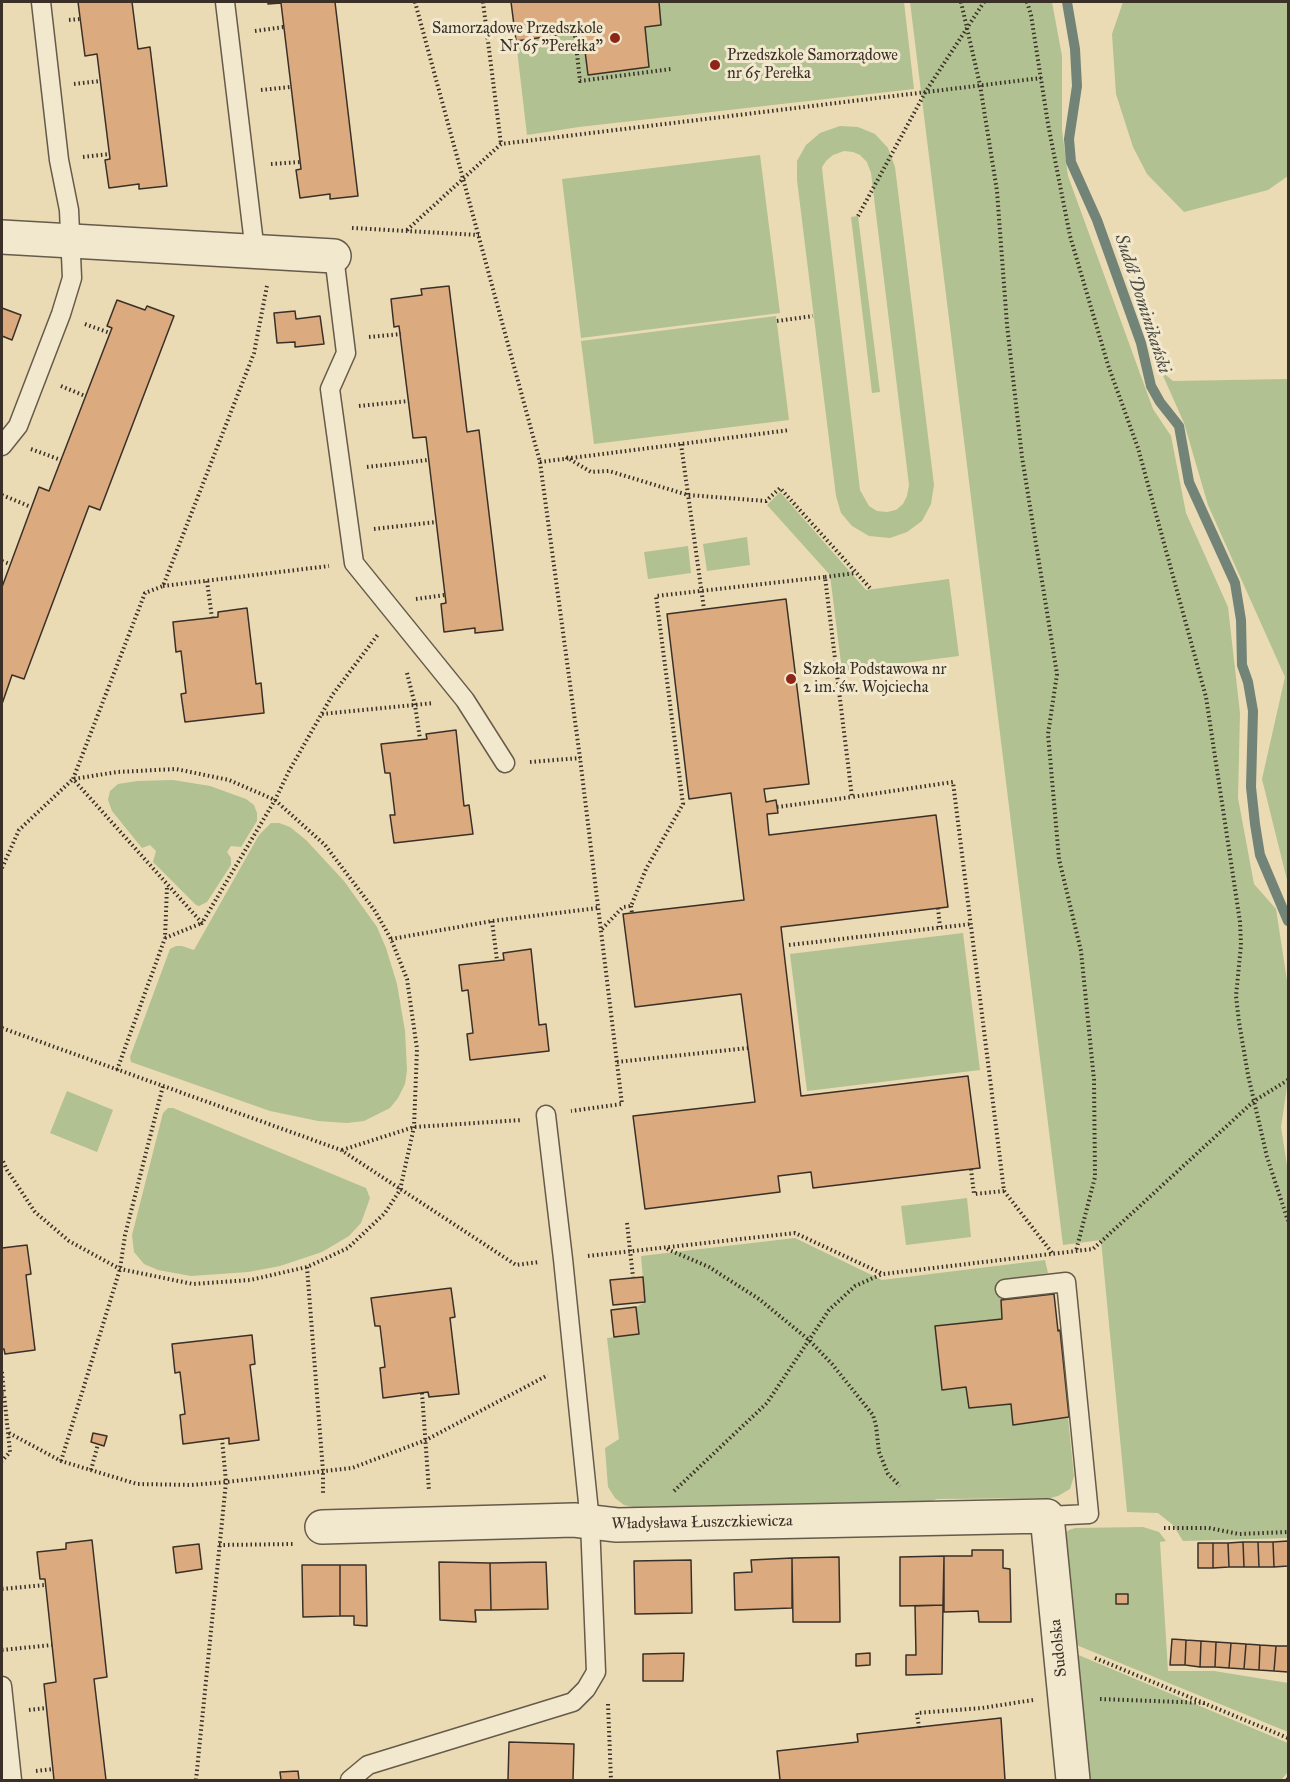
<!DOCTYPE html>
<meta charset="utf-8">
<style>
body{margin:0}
#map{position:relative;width:1290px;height:1782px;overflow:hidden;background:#eadbb4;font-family:"IM FELL Great Primer",serif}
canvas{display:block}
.frame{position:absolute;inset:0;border:3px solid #3a3027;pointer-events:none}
</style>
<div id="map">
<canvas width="1290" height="1782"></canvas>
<div class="frame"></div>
</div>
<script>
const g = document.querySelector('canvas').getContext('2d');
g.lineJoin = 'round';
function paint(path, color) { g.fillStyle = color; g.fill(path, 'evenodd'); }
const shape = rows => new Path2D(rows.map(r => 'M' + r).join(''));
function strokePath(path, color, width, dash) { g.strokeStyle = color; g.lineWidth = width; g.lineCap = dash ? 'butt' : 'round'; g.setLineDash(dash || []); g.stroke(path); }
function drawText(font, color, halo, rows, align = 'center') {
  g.font = font + ' "IM FELL Great Primer",serif'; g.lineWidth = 6; g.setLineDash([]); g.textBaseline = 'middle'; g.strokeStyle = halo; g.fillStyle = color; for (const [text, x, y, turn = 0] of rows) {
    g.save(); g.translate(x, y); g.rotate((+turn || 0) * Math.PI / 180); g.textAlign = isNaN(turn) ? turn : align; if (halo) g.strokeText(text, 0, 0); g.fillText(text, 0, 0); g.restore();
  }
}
paint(shape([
 [659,2,904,2,914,89,579,127,527,135,516,41,567,35,567,28,582,27,588,75,649,67,645,27,661,25],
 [910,2,1052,2,1062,56,1062,130,1068,176,1153,409,1171,436,1186,513,1228,607,1240,713,1238,798,1254,884,1276,909,1288,987,1288,1080,1281,1127,1288,1172,1288,1538,1183,1541,1173,1525,1158,1513,1127,1512,1101,1240,1063,1245],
 [1123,2,1288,2,1288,176,1268,190,1184,212,1147,174,1133,147,1116,94,1112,34],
 [840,126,858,127,875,134,888,148,895,167,934,485,931,504,922,521,907,532,890,538,869,536,852,526,841,513,836,496,797,180,797,161,806,145,820,133],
 [844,151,853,152,860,155,867,162,871,173,909,485,907,496,903,504,896,510,887,512,877,511,869,506,860,490,823,178,822,167,826,161,833,155],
 [760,155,780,313,581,338,562,179],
 [858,216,880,392,872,393,851,217],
 [776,316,789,420,594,444,581,341],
 [1161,371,1173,381,1288,379,1288,884,1262,779,1285,677,1208,505,1184,423],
 [780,492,866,590,949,579,959,656,842,671,830,575,767,505],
 [747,537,750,565,707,571,703,544],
 [688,546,691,573,648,579,644,552],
 [173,780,210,786,246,799,254,805,257,813,257,821,241,847,231,846,227,852,231,858,231,865,207,902,199,906,196,905,153,862,156,851,150,845,142,848,112,811,108,800,110,791,118,784,137,781],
 [271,823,279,823,290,827,306,840,344,881,377,927,386,948,397,984,405,1031,407,1070,405,1084,398,1098,390,1108,364,1121,347,1123,318,1121,270,1111,131,1062,130,1057,170,949,176,946,182,946,194,950,259,835],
 [963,933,980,1070,807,1091,790,954],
 [67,1091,113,1110,97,1152,50,1133],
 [168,1108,173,1108,366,1188,370,1198,361,1223,349,1236,322,1252,280,1266,248,1272,191,1276,158,1270,144,1264,134,1252,132,1235,163,1113],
 [967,1198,971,1237,906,1245,901,1206],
 [795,1238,882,1280,1045,1260,1048,1273,999,1281,1002,1319,935,1327,942,1390,966,1387,969,1408,1011,1404,1013,1425,1068,1418,1074,1476,1070,1489,1058,1496,1050,1498,937,1499,931,1501,632,1507,624,1505,615,1498,608,1487,605,1448,619,1439,607,1338,639,1334,636,1307,645,1302,641,1256],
 [1143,1527,1159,1532,1166,1541,1160,1542,1168,1671,1214,1671,1288,1683,1288,1732,1074,1644,1064,1534,1069,1530,1075,1528],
 [1076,1654,1288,1743,1288,1772,1281,1780,1090,1780]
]), '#b1c191');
strokePath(shape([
 [1067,2,1075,49,1077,86,1069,139,1071,162,1097,220,1141,343,1151,386,1160,402,1179,426,1189,482,1235,583,1241,620,1242,665,1248,682,1253,711,1251,787,1255,824,1260,855,1288,921]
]), '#728377', 10);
const building = shape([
 [78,2,132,2,138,49,150,47,167,186,139,189,139,184,109,188,105,160,110,159,97,54,85,56,78,2],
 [268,2,335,2,358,196,330,199,330,194,300,198,296,170,301,169,281,3,268,4,268,2],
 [511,2,659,2,661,25,645,27,649,67,588,75,582,27,567,28,567,34,516,41,511,2],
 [449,286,467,432,479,430,503,630,475,633,475,628,444,632,441,604,446,603,426,437,413,438,399,326,394,327,391,299,422,295,421,289,449,286],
 [117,300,145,310,147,306,174,316,100,510,89,506,24,679,12,675,2,704,2,587,39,487,49,491,110,333,112,328,107,326,117,300],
 [2,308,21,315,12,340,2,336,2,308],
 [295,311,296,319,320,316,324,344,295,347,295,342,277,343,274,313,295,311],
 [786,599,809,784,764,789,766,802,776,800,778,813,767,814,769,835,936,815,948,907,781,927,801,1096,968,1076,980,1168,813,1188,811,1172,778,1176,780,1192,645,1209,633,1116,755,1102,741,994,635,1007,623,914,744,900,731,793,689,799,667,614,786,599],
 [247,608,256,684,261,683,264,713,185,722,181,694,186,693,181,651,176,652,173,622,218,617,218,612,247,608],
 [456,730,464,806,469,805,473,834,394,843,390,815,395,815,390,773,385,773,381,744,427,739,426,734,456,730],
 [531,949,539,1025,546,1024,549,1051,470,1060,467,1034,473,1033,468,990,462,991,459,965,504,960,503,953,531,949],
 [27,1245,31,1274,26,1275,35,1350,5,1354,4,1349,2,1349,2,1248,27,1245],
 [643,1277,645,1302,613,1305,610,1280,643,1277],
 [451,1288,455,1317,450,1318,459,1394,429,1397,428,1392,383,1398,380,1368,385,1367,380,1326,375,1326,371,1298,451,1288],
 [1054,1294,1058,1331,1060,1330,1069,1417,1013,1425,1011,1404,969,1408,966,1387,942,1390,935,1326,1002,1319,1001,1300,1054,1294],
 [636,1307,639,1334,614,1337,611,1310,636,1307],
 [252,1335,255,1364,250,1365,259,1440,229,1444,229,1438,183,1444,180,1415,185,1414,180,1372,175,1373,172,1344,252,1335],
 [93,1433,107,1436,104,1446,91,1442,93,1433],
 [92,1540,107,1677,94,1679,106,1780,54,1780,44,1684,56,1682,45,1579,40,1579,37,1552,66,1549,66,1543,92,1540],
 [1288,1541,1288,1566,1274,1567,1273,1542,1288,1541],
 [1243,1542,1258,1542,1259,1567,1244,1567,1243,1542],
 [1243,1542,1244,1567,1229,1567,1228,1543,1243,1542],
 [1258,1542,1273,1542,1274,1567,1259,1567,1258,1542],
 [1198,1543,1213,1543,1213,1568,1198,1568,1198,1543],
 [1213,1543,1228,1543,1229,1567,1213,1568,1213,1543],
 [199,1544,202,1569,176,1573,173,1547,199,1544],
 [972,1550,1003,1550,1003,1568,1010,1569,1011,1622,979,1622,978,1611,944,1612,944,1556,972,1556,972,1550],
 [944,1556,943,1605,900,1606,900,1557,944,1556],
 [839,1557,840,1622,793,1622,792,1558,839,1557],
 [792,1558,792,1608,735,1610,734,1573,752,1572,751,1560,792,1558],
 [691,1560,692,1613,635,1614,634,1561,691,1560],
 [439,1562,490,1563,491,1610,475,1610,476,1622,440,1620,439,1562],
 [546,1562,548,1609,491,1610,490,1563,546,1562],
 [302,1565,340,1565,340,1616,303,1617,302,1565],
 [340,1565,366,1565,367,1626,354,1625,354,1616,340,1616,340,1565],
 [1116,1594,1128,1594,1128,1604,1116,1604,1116,1594],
 [943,1605,942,1674,906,1675,906,1655,916,1655,915,1606,943,1605],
 [1172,1639,1186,1640,1185,1665,1170,1665,1172,1639],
 [1186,1640,1201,1641,1200,1667,1185,1665,1186,1640],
 [1201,1641,1216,1642,1215,1667,1200,1667,1201,1641],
 [1216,1642,1231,1643,1229,1668,1215,1667,1216,1642],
 [1231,1643,1246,1644,1244,1669,1229,1668,1231,1643],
 [1246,1644,1260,1645,1259,1670,1244,1669,1246,1644],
 [1260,1645,1276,1646,1274,1671,1259,1670,1260,1645],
 [1276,1646,1288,1646,1288,1672,1274,1671,1276,1646],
 [684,1653,683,1681,643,1681,643,1654,684,1653],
 [870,1653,870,1665,856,1666,856,1654,870,1653],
 [1001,1718,1005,1780,780,1780,777,1751,858,1742,857,1734,1001,1718],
 [509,1742,574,1744,573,1780,508,1780,509,1742],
 [298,1771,299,1780,281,1780,280,1772,298,1771]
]);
paint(building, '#dbaa7f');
strokePath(building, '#3a3027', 1.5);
const service = shape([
 [225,2,255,252],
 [334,256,346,353,330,389,354,563,465,700,505,763],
 [2,446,18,426,61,314,72,278,69,210,59,160,41,2],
 [1005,1289,1066,1282,1089,1514,1047,1516],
 [2,1686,12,1780],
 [350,1780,368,1765,573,1702,586,1689,596,1672,590,1522,563,1259,546,1115]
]);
const minor = shape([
 [2,237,334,256],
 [322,1527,574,1520,617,1525,1047,1516,1073,1780]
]);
strokePath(service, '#665b4a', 21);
strokePath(minor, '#665b4a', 36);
strokePath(shape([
 [415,2,540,462,580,758,622,1104,571,1111],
 [483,2,501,144],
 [961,2,980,85,997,191,1007,325,1022,457,1057,674,1048,734,1059,859,1081,951,1094,1080,1095,1177,1076,1251],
 [1027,2,1031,15,1048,124,1070,236,1108,365,1138,448,1206,697,1240,922,1241,945,1236,996,1239,1022,1248,1075,1267,1157,1288,1221],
 [69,20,80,19],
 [574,27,580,81,671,69],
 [255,31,284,27],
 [74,84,100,81],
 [261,90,290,87],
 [83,157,109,154],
 [271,164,300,162],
 [858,216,926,91,984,2],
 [352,228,479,235],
 [407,230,501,144,1041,78],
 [267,286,254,353,163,586,145,593,73,779,202,923,275,800,289,771,333,694,379,633],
 [777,321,813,316],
 [85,324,110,333],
 [369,337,401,334],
 [61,386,85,396],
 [359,406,409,401],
 [681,444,704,609],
 [31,449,61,460],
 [566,457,591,472,609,471,688,495,766,501,780,488,870,588],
 [540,462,790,430],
 [367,467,428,460],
 [2,495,31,507],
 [374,529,436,522],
 [2,561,10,564],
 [825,577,856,573],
 [207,581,212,618],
 [163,586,329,566],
 [416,599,445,595],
 [407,673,415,705,420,739],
 [322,714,434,703],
 [530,762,580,758],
 [777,807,852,797],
 [2,868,19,830,73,779,117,772,176,769,229,780,275,800,325,845,375,911,391,939,407,979,417,1049,414,1127,400,1190,385,1213,348,1248,307,1267,250,1280,193,1284,120,1269,69,1241,35,1212,7,1170,2,1159],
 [631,906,632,913],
 [938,908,940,927],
 [492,921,497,960],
 [602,929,623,907,631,906,646,869,683,804,656,596,825,577,852,797,953,782,1004,1191,1053,1254],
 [165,938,202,923],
 [391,939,492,921,598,908],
 [789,945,971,924],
 [2,1028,341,1150,516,1265,539,1262],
 [617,1062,748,1048],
 [117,1070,165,938,167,887],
 [342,1150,414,1127,522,1120],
 [971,1169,974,1194,1004,1191],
 [627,1223,633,1277],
 [667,1249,709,1267,759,1299,809,1340,832,1364,873,1415,876,1426,879,1452,888,1474,900,1486],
 [588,1256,795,1233,883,1274,1093,1249,1254,1101,1288,1080],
 [307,1267,323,1471,323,1494],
 [2,1372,4,1394],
 [422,1393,429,1491],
 [2,1394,4,1394,10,1452,2,1461],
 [9,1433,61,1461,137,1484,192,1485,226,1482,222,1439],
 [61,1461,120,1269,125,1235,163,1086],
 [91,1470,98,1444],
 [674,1491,767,1403,829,1310,855,1286,882,1274],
 [1164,1528,1209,1528,1239,1534,1288,1532],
 [219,1545,295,1544],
 [2,1589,45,1585],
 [2,1650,52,1645],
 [1095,1658,1288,1738],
 [1100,1699,1206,1703],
 [608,1704,611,1780],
 [29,1710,46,1708],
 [919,1728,917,1713,982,1708,1033,1700],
 [36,1771,53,1769],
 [196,1780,226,1482,352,1468,426,1440,548,1375],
 [1287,1780,1288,1779]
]), '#3a3027', 4, [1.5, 3]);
strokePath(service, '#f1e8ce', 18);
strokePath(minor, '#f1e8ce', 33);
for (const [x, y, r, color] of [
 [615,38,6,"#8f2418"],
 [715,65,6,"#8f2418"],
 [791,679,6,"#8f2418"]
]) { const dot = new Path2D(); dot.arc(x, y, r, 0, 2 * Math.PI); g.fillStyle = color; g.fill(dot); strokePath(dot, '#f1e8ce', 2); }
drawText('16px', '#3a3027', '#f1e8ce', [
 ["Samorządowe Przedszkole",603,29,"right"],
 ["Nr 65 \"Perełka\"",603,47,"right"],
 ["Przedszkole Samorządowe",727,56],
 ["nr 65 Perełka",727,74],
 ["Szkoła Podstawowa nr",803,670],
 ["2 im. św. Wojciecha",803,688]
], 'left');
drawText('16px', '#3a3027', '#f1e8ce', [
 ["Władysława Łuszczkiewicza",702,1523,-1],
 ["Sudolska",1059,1648,-96]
]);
drawText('italic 18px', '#4d4c42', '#f1e8ce', [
 ["Sudół Dominikański",1142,304,72]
]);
</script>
